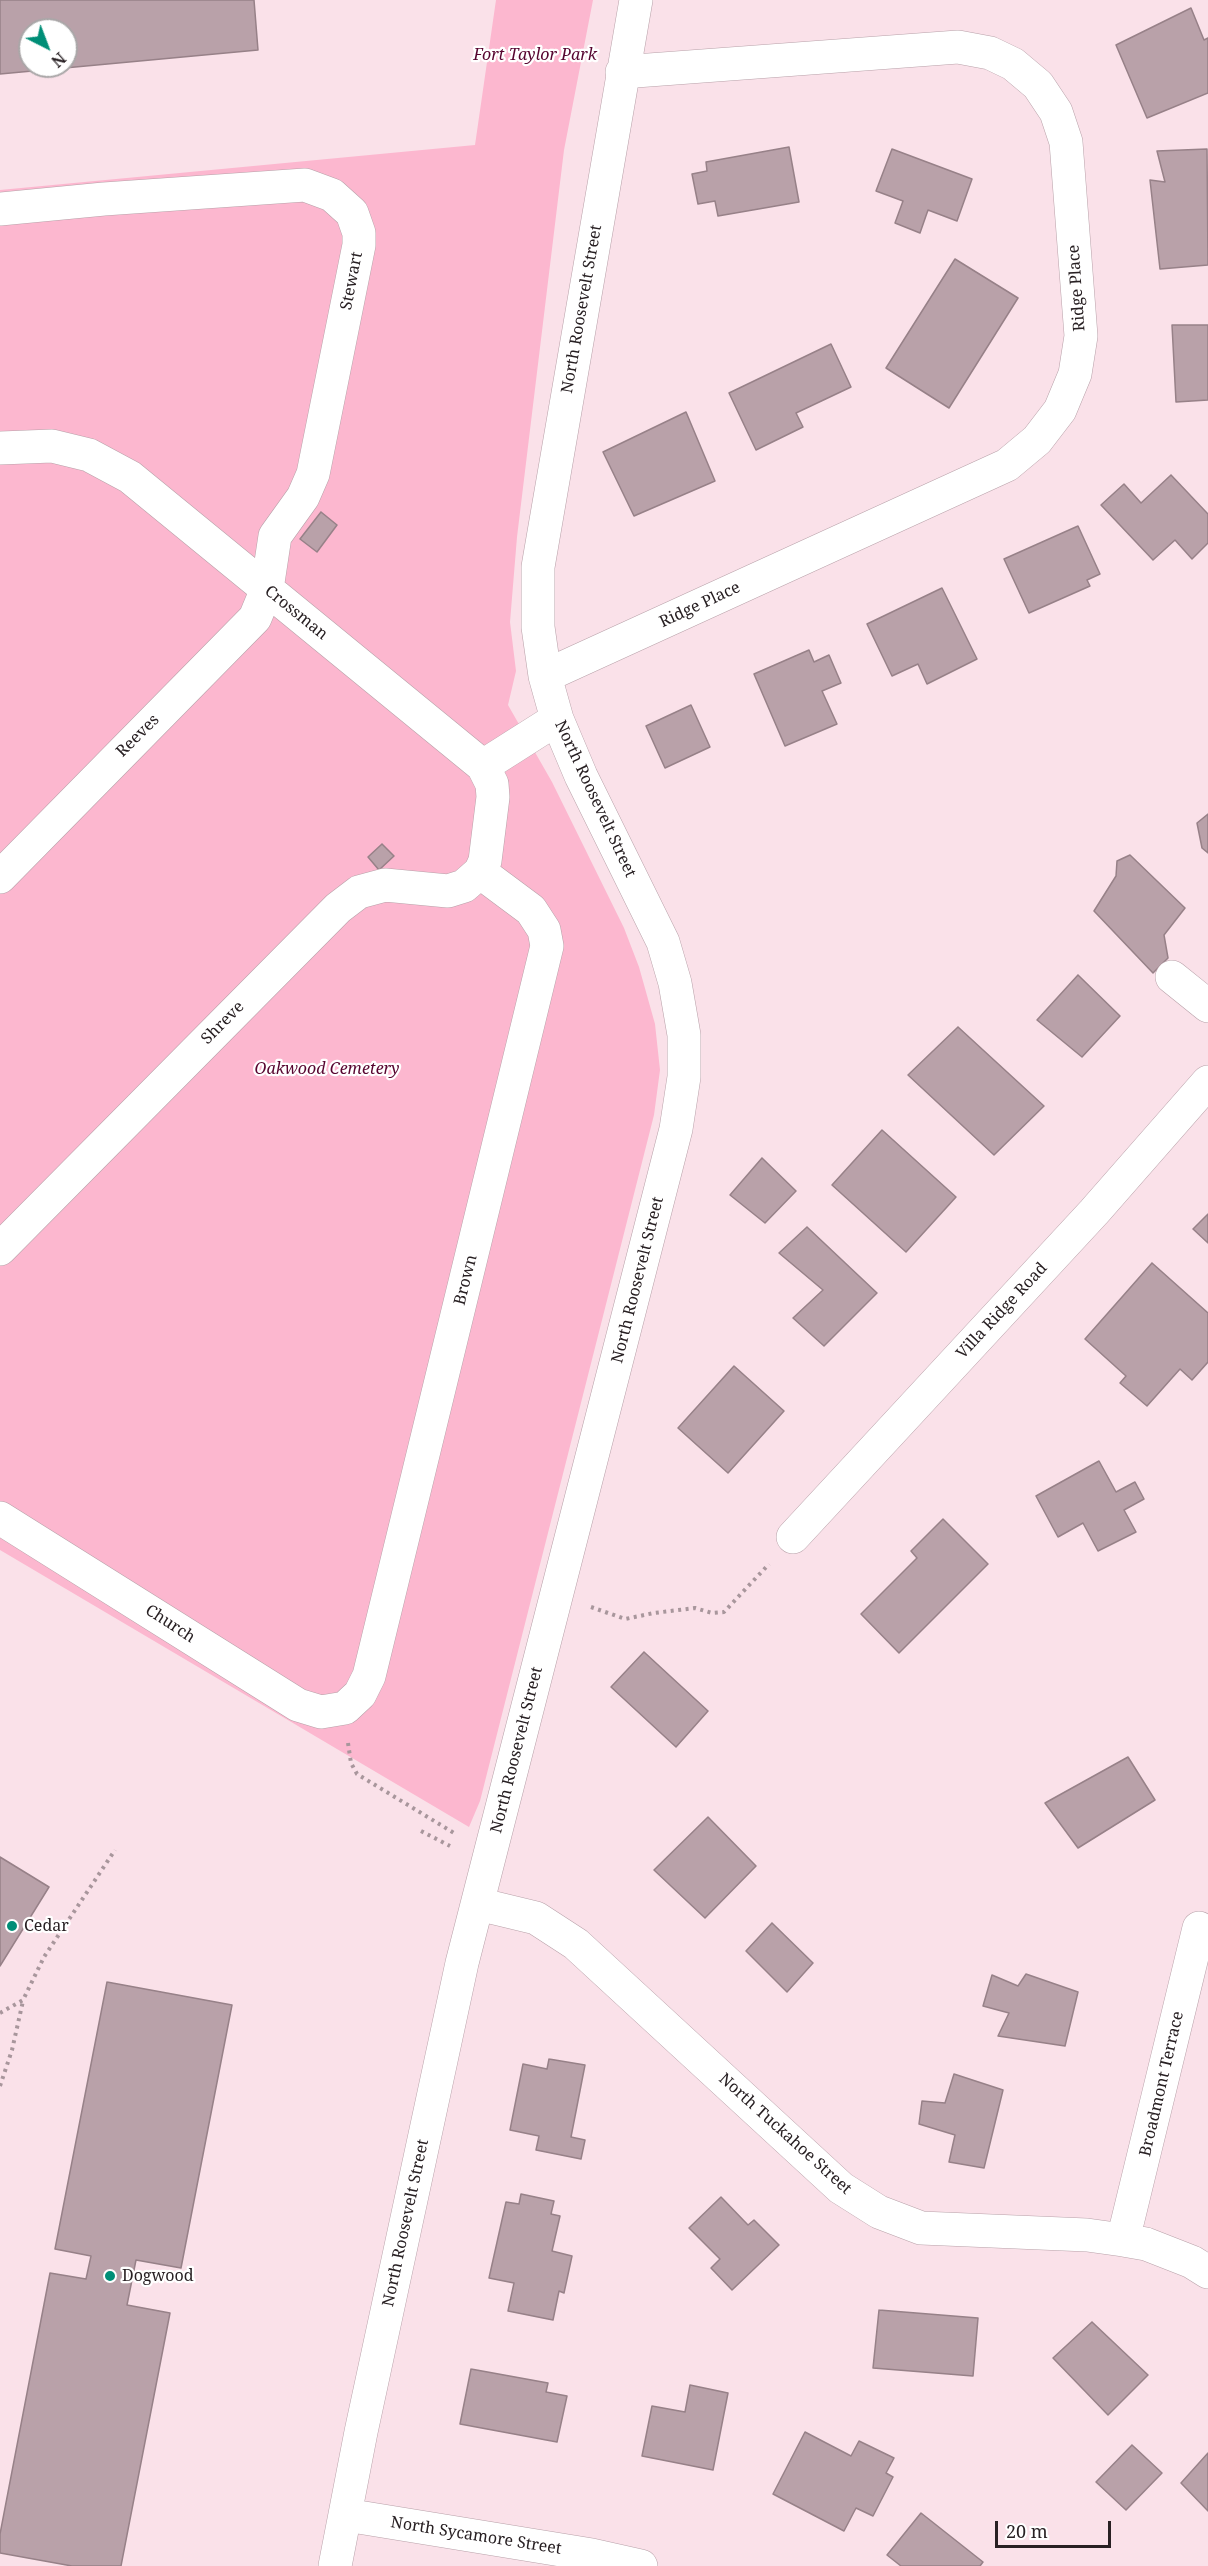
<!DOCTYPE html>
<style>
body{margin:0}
#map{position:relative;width:1208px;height:2566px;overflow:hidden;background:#fae1e9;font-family:"Noto Serif",serif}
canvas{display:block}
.north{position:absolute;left:18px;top:18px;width:60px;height:60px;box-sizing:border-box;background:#fff;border:2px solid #a9a6a7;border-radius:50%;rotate:138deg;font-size:16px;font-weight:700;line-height:24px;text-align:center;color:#282023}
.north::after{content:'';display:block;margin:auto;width:21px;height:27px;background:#008e77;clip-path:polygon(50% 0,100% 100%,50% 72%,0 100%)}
.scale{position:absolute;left:995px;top:2521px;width:116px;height:27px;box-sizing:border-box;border:3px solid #282023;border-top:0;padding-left:8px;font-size:18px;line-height:21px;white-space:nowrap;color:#282023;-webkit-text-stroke:4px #fff;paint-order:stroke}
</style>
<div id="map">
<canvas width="1208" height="2566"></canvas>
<div class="north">N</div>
<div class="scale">20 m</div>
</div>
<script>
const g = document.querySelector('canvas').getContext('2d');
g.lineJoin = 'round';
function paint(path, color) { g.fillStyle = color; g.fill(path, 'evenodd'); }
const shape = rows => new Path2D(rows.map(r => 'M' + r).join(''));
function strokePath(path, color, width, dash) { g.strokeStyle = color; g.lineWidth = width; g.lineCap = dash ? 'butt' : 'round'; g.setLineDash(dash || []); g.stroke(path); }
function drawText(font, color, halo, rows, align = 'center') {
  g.font = font + ' "Noto Serif",serif'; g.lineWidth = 4.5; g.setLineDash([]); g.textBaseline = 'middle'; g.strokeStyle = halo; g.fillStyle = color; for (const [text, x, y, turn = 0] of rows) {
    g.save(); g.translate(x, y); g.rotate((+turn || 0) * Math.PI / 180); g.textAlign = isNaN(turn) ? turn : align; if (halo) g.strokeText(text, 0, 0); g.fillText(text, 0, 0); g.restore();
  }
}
paint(shape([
 [496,0,593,0,564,150,517,537,510,622,516,671,508,705,552,782,624,928,639,967,655,1024,660,1070,654,1115,480,1801,469,1827,0,1550,0,190,475,145]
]), '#fcb7cf');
const building = shape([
 [0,0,254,0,258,50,0,74,0,0],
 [30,30,66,30,66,66,30,66,30,30],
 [1191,8,1204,40,1208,38,1208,93,1147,118,1116,45,1191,8],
 [789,147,799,202,718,216,715,201,698,204,692,174,707,171,706,162,789,147],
 [892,149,972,179,957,221,928,210,920,233,895,223,903,201,876,191,892,149],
 [1207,149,1208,265,1160,269,1150,180,1165,182,1157,151,1207,149],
 [955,259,1018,298,949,408,886,368,955,259],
 [1172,325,1208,325,1208,400,1176,402,1172,325],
 [831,344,851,387,796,413,803,427,756,450,729,393,831,344],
 [686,412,715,481,634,516,603,452,686,412],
 [1171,475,1208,514,1208,543,1192,559,1175,540,1153,560,1101,505,1124,484,1141,503,1171,475],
 [321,512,337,525,317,552,300,539,321,512],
 [1078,526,1100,574,1087,580,1090,586,1029,613,1004,559,1078,526],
 [942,588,977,659,927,684,918,664,892,676,867,624,942,588],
 [809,650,814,662,829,655,841,683,822,691,837,724,785,746,754,674,809,650],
 [691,705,710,747,665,768,646,726,691,705],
 [1208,814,1208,853,1202,848,1197,823,1208,814],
 [382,844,394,856,379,870,368,857,382,844],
 [1130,855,1185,908,1164,935,1168,958,1153,973,1094,911,1116,876,1117,861,1130,855],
 [1078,975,1120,1016,1082,1057,1037,1020,1078,975],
 [958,1027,1044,1106,994,1155,908,1075,958,1027],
 [882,1130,956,1197,906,1252,832,1185,882,1130],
 [762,1158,796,1191,765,1223,730,1195,762,1158],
 [1208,1214,1208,1243,1193,1229,1208,1214],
 [807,1227,877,1293,824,1346,793,1318,823,1290,779,1253,807,1227],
 [1152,1263,1208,1313,1208,1362,1192,1380,1180,1369,1147,1406,1120,1383,1126,1376,1085,1339,1152,1263],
 [734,1366,784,1411,728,1473,678,1428,734,1366],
 [1099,1461,1116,1492,1135,1482,1144,1499,1124,1510,1136,1532,1098,1551,1083,1523,1058,1537,1036,1496,1099,1461],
 [943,1519,988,1564,899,1653,861,1614,917,1558,911,1551,943,1519],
 [644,1652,708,1711,676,1747,611,1687,644,1652],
 [1128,1757,1155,1800,1078,1848,1045,1803,1128,1757],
 [708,1817,756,1866,705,1918,654,1870,708,1817],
 [0,1857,49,1887,0,1966,0,1857],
 [772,1923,813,1963,787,1992,746,1951,772,1923],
 [1026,1974,1078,1992,1065,2046,998,2036,1009,2013,983,2006,992,1975,1018,1986,1026,1974],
 [107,1982,232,2005,181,2268,136,2260,127,2305,170,2313,121,2566,72,2566,0,2553,0,2534,50,2273,86,2279,91,2256,55,2249,107,1982],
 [549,2059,585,2065,571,2137,585,2140,581,2159,536,2150,539,2136,510,2130,523,2064,547,2069,549,2059],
 [954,2074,1003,2090,984,2168,949,2162,955,2135,919,2124,922,2101,945,2103,954,2074],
 [521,2194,554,2201,551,2214,560,2216,552,2251,572,2256,564,2293,559,2291,553,2320,508,2311,514,2283,489,2278,506,2202,519,2204,521,2194],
 [721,2197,748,2225,754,2220,779,2245,732,2290,711,2268,720,2259,689,2228,721,2197],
 [879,2310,978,2318,973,2376,873,2368,879,2310],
 [1092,2322,1148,2375,1108,2415,1053,2358,1092,2322],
 [471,2369,548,2383,546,2392,567,2396,557,2442,460,2424,471,2369],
 [690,2385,728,2393,713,2470,642,2456,652,2406,685,2412,690,2385],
 [805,2432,851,2456,859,2441,894,2458,886,2473,893,2477,873,2516,856,2508,844,2531,773,2494,805,2432],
 [1132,2445,1162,2473,1126,2510,1096,2482,1132,2445],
 [1208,2453,1208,2511,1181,2483,1208,2453],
 [921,2513,983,2562,980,2566,901,2566,887,2555,921,2513]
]);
paint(building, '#b9a1a9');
strokePath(building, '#978188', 1.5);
const minor = shape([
 [0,209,104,199,305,185,332,195,352,213,359,233,359,245,313,474,303,497,275,536,267,589,255,618,0,877],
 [0,448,52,446,89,455,130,477,483,766,492,784,493,797,485,861,480,872,464,886,448,891,385,885,359,892,338,908,0,1249],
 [545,676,1007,465,1037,440,1060,410,1075,374,1081,336,1066,142,1056,112,1038,85,1013,64,990,53,958,47,622,72],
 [483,766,557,719],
 [1172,977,1208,1006],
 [0,1518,298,1705,321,1712,345,1708,360,1694,369,1676,547,946,544,930,531,910,480,872],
 [793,1537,1094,1212,1208,1082],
 [478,1904,536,1918,576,1944,841,2188,879,2212,921,2228,1087,2235,1123,2240,1146,2244,1192,2262,1208,2272],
 [1123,2240,1199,1928],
 [346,2515,592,2555,641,2566],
 [335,2566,361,2432,462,1963,676,1129,684,1077,684,1035,675,983,663,942,581,776,557,719,545,676,538,627,538,567,636,0]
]);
strokePath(minor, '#b8a1a9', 34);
strokePath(shape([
 [591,1607,625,1619,654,1613,695,1608,712,1613,724,1612,769,1564],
 [348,1743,351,1763,357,1774,454,1833],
 [421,1831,450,1846],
 [0,2013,23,2000,44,1957,115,1850],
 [0,2086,12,2050,23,2001]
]), '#a8969c', 4, [3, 4.5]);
strokePath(minor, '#fff', 33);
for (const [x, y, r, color] of [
 [12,1926,6,"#008e77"],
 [110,2276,6,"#008e77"]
]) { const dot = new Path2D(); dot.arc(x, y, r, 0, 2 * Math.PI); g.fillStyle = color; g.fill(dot); strokePath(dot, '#fff', 2); }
drawText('italic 16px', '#56042f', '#fff', [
 ["Fort Taylor Park",535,55],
 ["Oakwood Cemetery",327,1069]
]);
drawText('16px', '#282023', '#fff', [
 ["Stewart",352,281,-79],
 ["Ridge Place",1077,288,-94],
 ["North Roosevelt Street",582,309,-80],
 ["Ridge Place",700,605,-25],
 ["Crossman",296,613,39],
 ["Reeves",138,736,-45],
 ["North Roosevelt Street",595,799,65],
 ["Shreve",223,1023,-45],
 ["Brown",466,1280,-76],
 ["North Roosevelt Street",638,1280,-76],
 ["Villa Ridge Road",1002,1311,-47],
 ["Church",170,1624,33],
 ["North Roosevelt Street",517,1750,-76],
 ["Broadmont Terrace",1162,2084,-77],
 ["North Tuckahoe Street",785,2134,42],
 ["North Roosevelt Street",406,2223,-78],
 ["North Sycamore Street",476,2536,9]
]);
drawText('16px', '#282023', '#fff', [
 ["Cedar",24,1926],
 ["Dogwood",122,2276]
], 'left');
</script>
